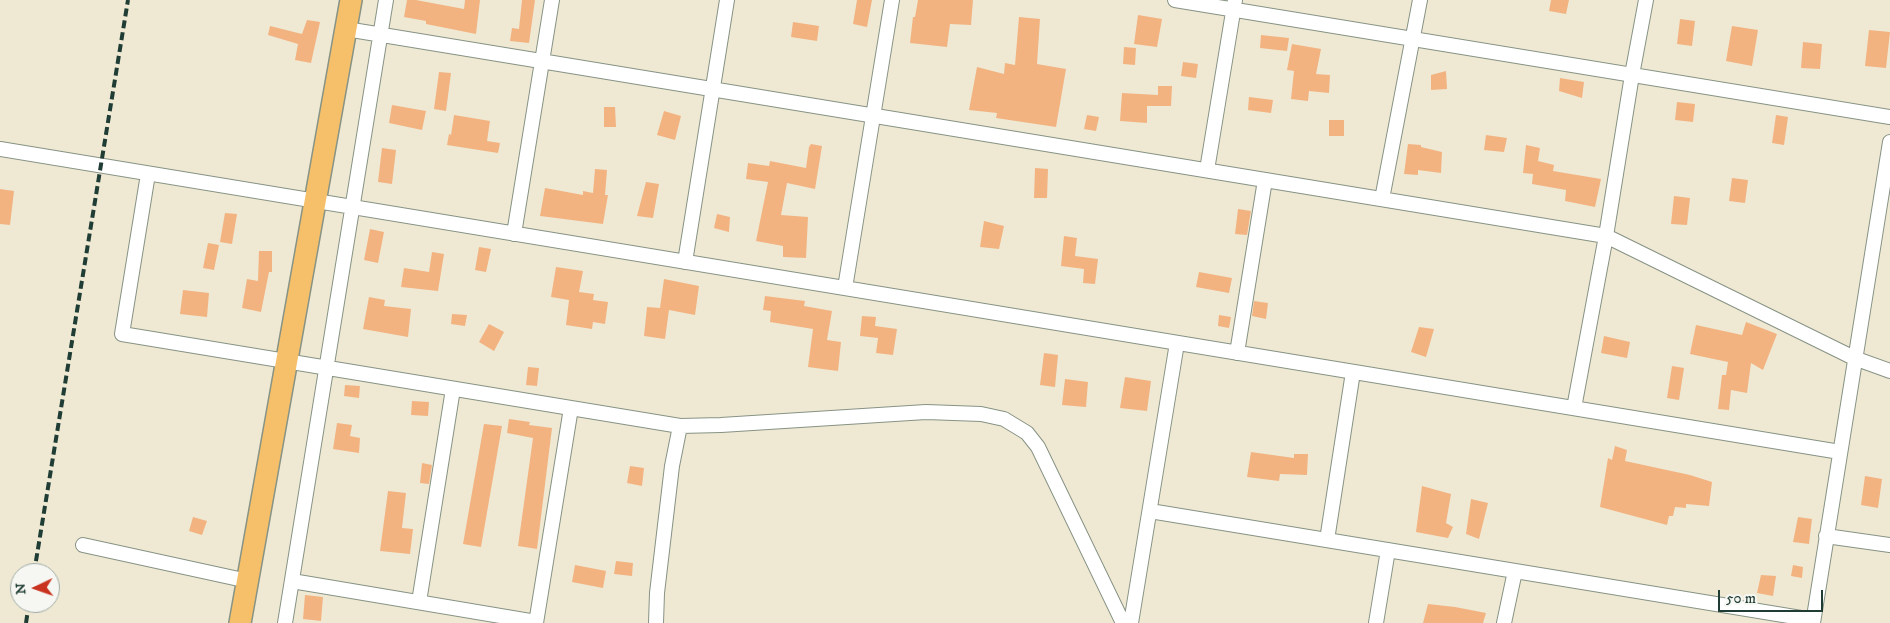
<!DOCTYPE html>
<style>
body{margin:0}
#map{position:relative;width:1890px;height:623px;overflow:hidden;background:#efe9d4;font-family:"IM FELL DW Pica",serif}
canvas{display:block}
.north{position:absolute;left:10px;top:563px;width:50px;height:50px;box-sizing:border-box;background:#f6f6f2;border:1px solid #a0aca6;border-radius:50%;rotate:267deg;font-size:14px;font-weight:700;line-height:20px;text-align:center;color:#1f3d34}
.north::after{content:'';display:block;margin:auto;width:18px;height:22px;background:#c8321e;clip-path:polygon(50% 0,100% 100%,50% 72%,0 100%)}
.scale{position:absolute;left:1718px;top:590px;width:105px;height:22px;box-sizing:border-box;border:2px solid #1f3d34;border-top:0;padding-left:6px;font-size:15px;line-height:18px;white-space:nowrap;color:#1f3d34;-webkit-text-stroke:4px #f6f6f2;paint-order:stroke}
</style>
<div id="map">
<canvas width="1890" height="623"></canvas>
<div class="north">N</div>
<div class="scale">50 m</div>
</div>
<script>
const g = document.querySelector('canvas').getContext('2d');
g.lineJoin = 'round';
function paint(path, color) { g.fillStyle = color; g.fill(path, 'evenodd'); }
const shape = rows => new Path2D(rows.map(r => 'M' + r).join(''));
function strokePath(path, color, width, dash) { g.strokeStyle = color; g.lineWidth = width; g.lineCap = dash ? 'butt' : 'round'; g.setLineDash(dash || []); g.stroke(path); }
paint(shape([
 [407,0,416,0,464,9,465,0,480,0,476,34,426,24,426,21,404,17],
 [522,0,535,0,529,43,510,41,512,28,519,29],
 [857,0,872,0,867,27,853,24],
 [918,0,973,0,971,25,950,24,947,47,910,43,913,17,915,17],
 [1551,0,1569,0,1566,14,1549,11],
 [1138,15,1162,19,1157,47,1134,44],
 [1019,17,1040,19,1037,64,1066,69,1056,127,996,118,997,113,969,110,977,67,1004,74,1005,63,1015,65],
 [1680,19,1695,21,1692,46,1677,44],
 [307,20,320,22,311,63,295,60,298,44,268,35,270,26,302,34],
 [793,22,819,26,817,41,791,37],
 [1732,26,1758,30,1752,66,1726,61],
 [1869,30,1890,32,1886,68,1865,66],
 [1261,35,1289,38,1287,51,1260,48],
 [1803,42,1822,44,1820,69,1801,68],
 [1292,44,1321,49,1316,74,1330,75,1329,93,1309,91,1308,101,1291,99,1294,71,1287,70],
 [1124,47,1136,48,1135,65,1123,64],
 [1183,62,1198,64,1196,78,1181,76],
 [1446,71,1447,89,1431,90,1431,75],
 [439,72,451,73,446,111,434,109],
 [1560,78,1584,82,1582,98,1559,91],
 [1158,86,1172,86,1171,106,1147,106,1147,123,1120,121,1122,93,1158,95],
 [1249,97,1273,100,1271,113,1248,110],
 [1677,102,1695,104,1693,122,1675,120],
 [392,105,426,111,422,130,389,123],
 [604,107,615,107,616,127,604,127],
 [664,111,681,116,675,140,657,135],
 [454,115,490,121,487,141,500,143,498,153,447,145,449,134,451,135],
 [1087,115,1099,117,1096,131,1084,129],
 [1776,115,1788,117,1784,145,1772,143],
 [1329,120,1344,120,1344,136,1329,136],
 [1486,135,1507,138,1504,152,1484,150],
 [811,144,822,146,815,189,787,183,781,215,808,217,806,258,783,257,783,246,756,241,768,182,746,179,748,163,769,166,770,161,806,168,809,147],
 [1408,144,1421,145,1421,147,1442,152,1441,173,1418,170,1418,175,1404,174],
 [1526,145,1540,148,1538,161,1554,165,1553,171,1601,179,1595,207,1565,201,1566,190,1532,184,1533,174,1523,173],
 [382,148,396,150,392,184,378,182],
 [1035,168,1048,169,1047,198,1034,198],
 [595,169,607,170,605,195,608,195,603,224,540,216,545,188,583,195,583,191,593,193],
 [1732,178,1748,180,1745,203,1729,201],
 [646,182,659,184,653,218,637,216],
 [0,189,14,191,10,225,0,224],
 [1674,196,1690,198,1687,225,1671,224],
 [1238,209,1251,211,1247,235,1235,234],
 [225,213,237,214,232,244,220,242],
 [717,214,730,217,729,232,714,228],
 [984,221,1004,226,999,249,980,247],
 [370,229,384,232,378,263,364,260],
 [1064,236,1077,238,1075,256,1098,259,1095,284,1083,283,1084,269,1061,266],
 [208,243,219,245,214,270,203,268],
 [479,247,491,249,486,272,475,270],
 [259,251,272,251,272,272,269,272,261,312,242,308,247,279,258,281],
 [432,252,444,254,438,291,401,287,404,268,429,272],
 [556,267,583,271,579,292,594,294,593,300,608,302,605,324,593,322,592,329,566,325,569,300,551,297],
 [1199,272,1232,278,1229,293,1196,287],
 [664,279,699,286,695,315,669,310,665,339,644,336,647,307,660,308],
 [183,290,209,293,207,317,180,314],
 [765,296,805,301,804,306,832,311,827,340,841,342,838,371,808,367,813,329,770,322,771,311,763,310],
 [369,297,385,300,384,306,411,309,408,337,363,329],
 [1254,301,1268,303,1266,319,1252,316],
 [452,314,467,315,465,326,451,324],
 [1219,315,1231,317,1229,328,1218,326],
 [862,316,876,317,875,326,897,329,893,355,876,353,878,338,860,336],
 [1746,322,1777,334,1763,370,1751,363,1747,393,1731,390,1729,410,1718,409,1722,375,1726,375,1728,362,1690,354,1696,325,1742,335],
 [489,324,504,332,494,351,479,342],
 [1419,327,1434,329,1426,357,1411,352],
 [1604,336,1630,342,1627,358,1601,353],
 [1044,353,1058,355,1055,387,1040,385],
 [1672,366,1684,368,1679,400,1667,398],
 [528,367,539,368,537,386,526,385],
 [1125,377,1151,381,1147,411,1120,408],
 [1065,379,1088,382,1086,407,1062,405],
 [345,385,360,386,359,398,344,396],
 [412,401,429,402,428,416,411,415],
 [509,419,530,422,529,425,552,428,537,549,518,546,533,438,507,433],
 [337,423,352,425,350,436,360,438,359,453,333,449],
 [484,424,502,426,481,547,463,544],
 [1615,446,1627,450,1625,461,1690,475,1712,482,1709,506,1686,504,1686,508,1675,507,1673,516,1669,516,1667,525,1600,507,1608,458,1612,460],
 [1251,452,1294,458,1294,454,1308,454,1307,475,1280,474,1279,481,1247,477],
 [422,463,432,465,429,484,420,483],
 [630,466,644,468,642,486,627,483],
 [1865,476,1882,479,1878,508,1861,505],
 [1422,486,1451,494,1446,523,1453,527,1448,538,1416,532],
 [388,491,406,493,402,528,413,529,410,554,380,551],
 [1471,499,1488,503,1479,539,1466,534],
 [193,517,207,521,202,535,189,531],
 [1798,517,1812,519,1809,544,1793,542],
 [616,561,633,563,632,576,614,574],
 [575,565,606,571,603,588,572,582],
 [1793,565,1803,567,1802,578,1791,576],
 [1761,575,1776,576,1773,596,1757,593],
 [305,595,323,597,321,621,303,619],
 [1428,604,1455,607,1486,613,1483,623,1423,623]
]), '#f2b381');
const street = shape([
 [1175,0,1890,117],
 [346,29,1606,236,1854,358,1890,371],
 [0,149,1840,452],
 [1207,170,1235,0],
 [148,174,122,334,680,426,721,425,926,412,981,414,1004,419,1027,433,1038,447,1123,623],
 [1382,199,1420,0],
 [514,234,552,0],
 [685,262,727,0],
 [845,288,892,0],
 [1237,353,1265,180],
 [1574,408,1606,236,1632,75,1646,0],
 [1150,511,1813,620],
 [1826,536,1890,545],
 [1327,540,1353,372],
 [83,545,248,581],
 [292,581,536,622],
 [419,602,453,389],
 [285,623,386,0],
 [536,623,571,408],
 [656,623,657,593,672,466,680,426],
 [1131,623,1177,343],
 [1376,623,1388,550],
 [1504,623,1515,571],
 [1813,623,1890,142]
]);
const primary = shape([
 [240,623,351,0]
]);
strokePath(street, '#879384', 16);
strokePath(primary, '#879384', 24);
strokePath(street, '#fff', 14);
strokePath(primary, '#f6c06b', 21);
strokePath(shape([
 [34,573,128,0],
 [26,623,29,603]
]), '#1f3d34', 4, [8, 4]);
</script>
